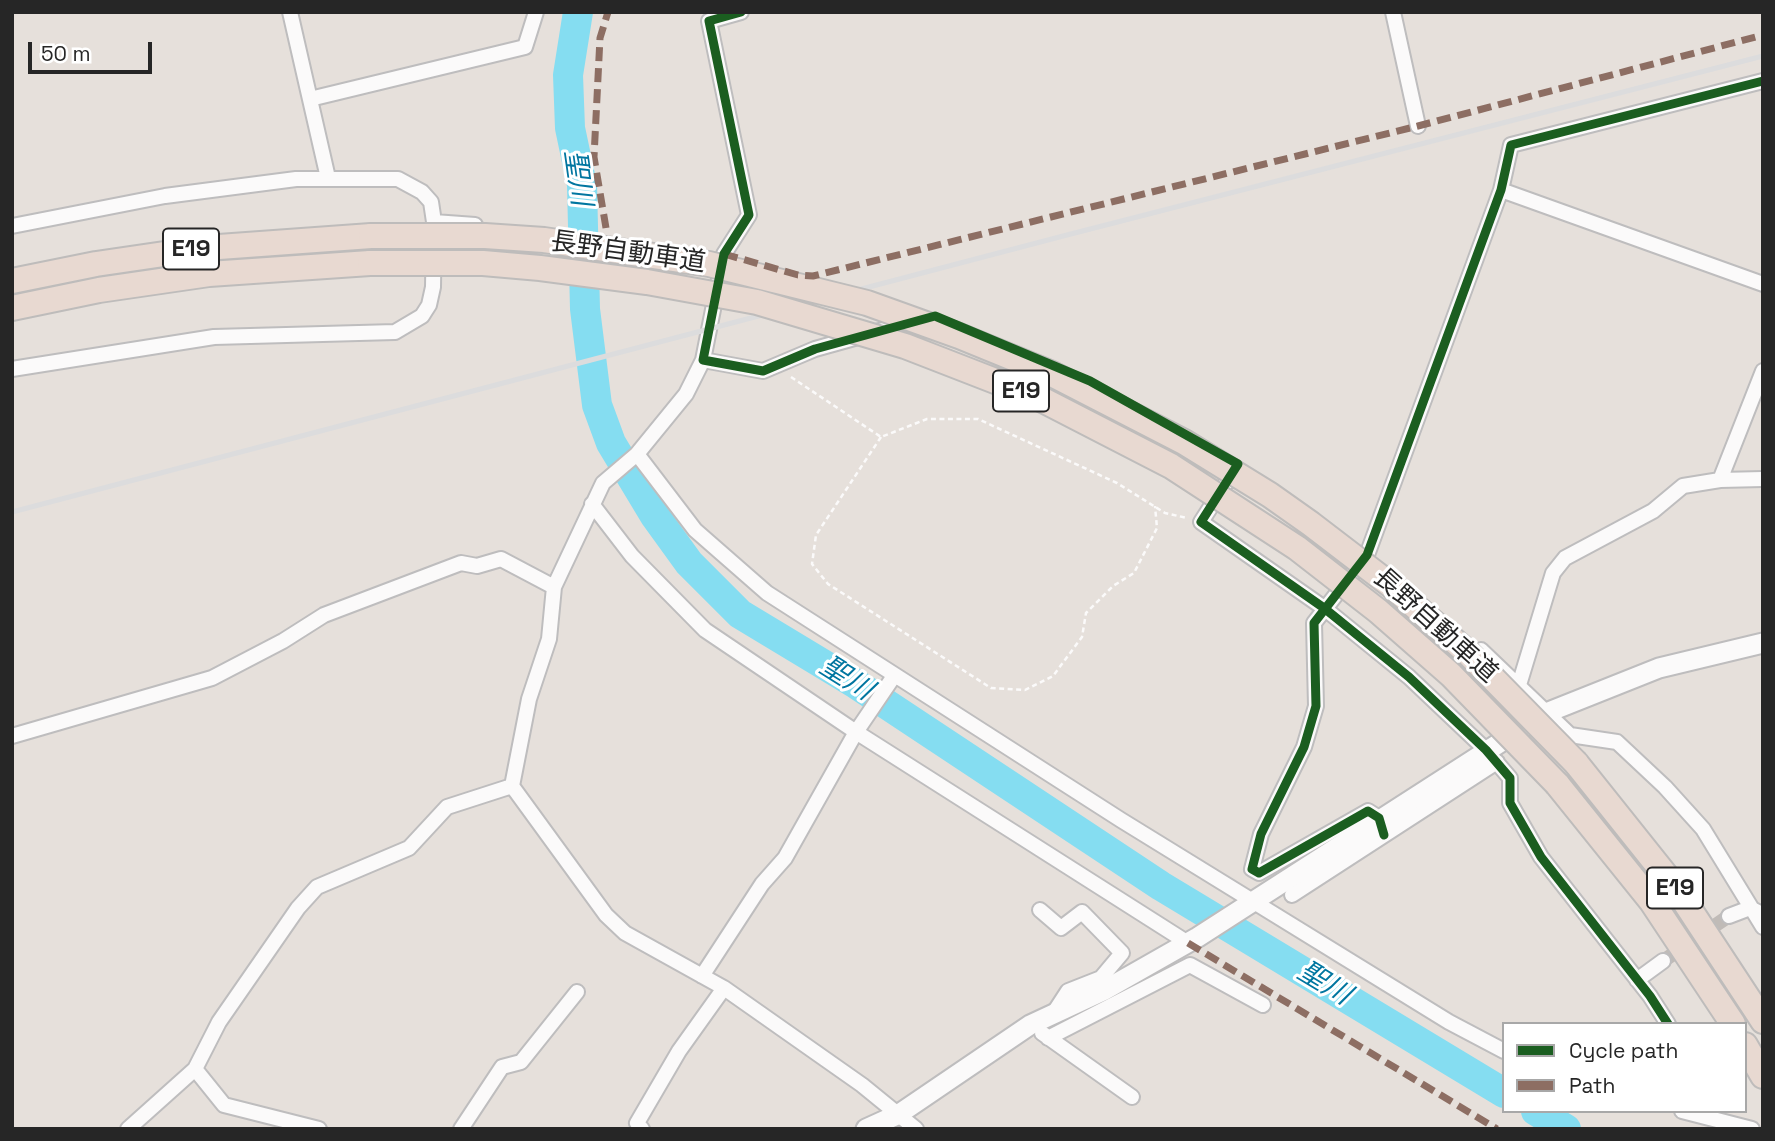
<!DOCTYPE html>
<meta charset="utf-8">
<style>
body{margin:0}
#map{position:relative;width:1775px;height:1141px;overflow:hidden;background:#e6e0db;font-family:"Space Grotesk",sans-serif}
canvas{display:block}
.frame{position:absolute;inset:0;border:14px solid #262626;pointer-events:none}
.legend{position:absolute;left:1502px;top:1022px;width:245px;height:91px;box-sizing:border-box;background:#fff;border:2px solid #a8a8a8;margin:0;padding:9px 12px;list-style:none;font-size:21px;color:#262626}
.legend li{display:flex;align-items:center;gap:14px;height:35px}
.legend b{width:35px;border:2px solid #a8a8a8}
.scale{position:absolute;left:28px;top:42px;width:124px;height:32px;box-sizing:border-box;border:4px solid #262626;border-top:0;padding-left:9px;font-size:21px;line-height:24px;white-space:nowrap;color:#262626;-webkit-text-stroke:5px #fff;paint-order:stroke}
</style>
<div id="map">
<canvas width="1775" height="1141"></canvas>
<div class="frame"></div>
<ul class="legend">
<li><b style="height:9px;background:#1b5e20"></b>Cycle path</li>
<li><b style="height:9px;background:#8d6e63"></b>Path</li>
</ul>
<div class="scale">50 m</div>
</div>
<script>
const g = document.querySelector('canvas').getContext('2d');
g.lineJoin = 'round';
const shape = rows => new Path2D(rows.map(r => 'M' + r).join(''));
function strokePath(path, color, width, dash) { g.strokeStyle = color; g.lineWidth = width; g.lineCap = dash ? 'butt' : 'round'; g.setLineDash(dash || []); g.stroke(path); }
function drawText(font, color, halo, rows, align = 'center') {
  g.font = font + ' "Space Grotesk","Noto Sans JP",sans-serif'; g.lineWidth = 6; g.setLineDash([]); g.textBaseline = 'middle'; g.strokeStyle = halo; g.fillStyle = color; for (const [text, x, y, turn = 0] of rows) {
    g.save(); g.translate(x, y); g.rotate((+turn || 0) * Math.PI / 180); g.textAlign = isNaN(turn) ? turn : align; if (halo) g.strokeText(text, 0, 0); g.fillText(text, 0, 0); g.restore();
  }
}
strokePath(shape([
 [578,12,568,75,570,128,582,185,585,309,597,405,611,443,655,516,689,563,740,614,856,684,1161,886,1504,1093],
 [1536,1111,1566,1129]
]), '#85ddf1', 30);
strokePath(shape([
 [1663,961,1729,916]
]), '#c0bbb7', 14, [14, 7]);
const street = shape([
 [290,12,328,178],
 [741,12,709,21,749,215,724,254,703,360,763,371,815,349,912,322],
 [1393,12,1418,126],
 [310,99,525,47,536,12],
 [1501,190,1763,284],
 [434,222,475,225],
 [12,226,165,196,296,179,398,179,422,192,431,202,434,222,433,287,429,305,422,316,395,332,214,337,12,369],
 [637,454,695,530,767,593,1121,820,1449,1022,1504,1051],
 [1235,469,1201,522,1324,608,1409,677,1486,750,1510,778,1510,803,1541,857,1650,996,1668,1024],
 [1720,480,1763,479],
 [592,504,632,556,705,630,856,732,1188,943],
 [1481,650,1570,735,1617,742,1665,787,1703,829,1763,927],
 [1519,685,1553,573,1565,558,1653,511,1683,486,1720,480,1763,371],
 [12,736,212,678,283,641,324,615,461,563,477,566,501,559,554,587],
 [512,786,606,915,625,933,724,988,862,1085,916,1129],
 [512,786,529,699,549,639,554,587,603,483,637,454,686,394,703,360],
 [1384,835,1379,818,1368,811,1259,873,1252,869,1261,834,1304,747,1316,706,1314,623,1367,555,1501,190,1511,145,1763,81],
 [1292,895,1497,762],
 [1040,910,1061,928,1082,912,1122,953,1101,978,1068,991,1053,1014],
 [1729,916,1750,908,1758,912],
 [702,976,762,884,785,858,856,732,894,676],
 [1637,980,1663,961],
 [1042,1033,1132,1097],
 [1048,1038,1190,965,1263,1005],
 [195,1069,224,1105,319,1129],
 [1682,1111,1752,1129],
 [128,1129,195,1069,219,1022,298,908,317,887,409,848,447,807,512,786],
 [461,1129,502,1067,521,1062,577,992],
 [642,1129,637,1123,679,1051,724,988]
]);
const secondary = shape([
 [866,1129,899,1114,1030,1025,1103,991,1198,937,1546,713,1659,668,1763,643]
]);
const highway = shape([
 [12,281,96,264,205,248,371,236],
 [12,308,99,290,209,274,370,263],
 [1576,763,1675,887,1763,1021],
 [1557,784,1652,902,1733,1024],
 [1745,1045,1763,1076]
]);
strokePath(street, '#bebdbe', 18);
strokePath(secondary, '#bebdbe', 23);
strokePath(highway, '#bebcbb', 28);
strokePath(shape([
 [791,377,881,437,927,419,978,419,1117,483,1165,513,1187,518],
 [881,437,816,535,812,564,828,584,991,688,1025,690,1053,676,1082,637,1086,613,1113,586,1134,573,1157,528,1155,506]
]), '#fbfafa', 2.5, [5, 3.5]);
strokePath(street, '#fbfafa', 14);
strokePath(secondary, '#fbfafa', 19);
strokePath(highway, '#e8d9d1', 24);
strokePath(shape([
 [12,512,1067,235,1763,56]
]), '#dcdcdd', 5);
const highwayBridge = shape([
 [371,236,485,236,544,240,709,264,867,303,959,336,1052,374,1184,442,1270,495,1311,524,1392,586,1469,654,1576,763],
 [370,263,483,263,540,268,647,282,757,302,905,346,1039,398,1171,466,1297,548,1378,611,1451,675,1557,784]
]);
strokePath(highwayBridge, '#bebcbb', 28, []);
strokePath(highwayBridge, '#e8d9d1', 24);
strokePath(shape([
 [606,228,594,157,600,38,608,12],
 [724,254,798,275,813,276,1418,126,1763,35],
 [1188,943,1497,1129]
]), '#8d6e63', 7, [14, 7]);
strokePath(shape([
 [741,12,709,21,749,215,724,254,703,360,763,371,815,349,935,316,1090,381,1238,464,1201,522,1324,608,1409,677,1486,750,1510,778,1510,803,1541,857,1650,996,1668,1024],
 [1384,835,1379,818,1368,811,1259,873,1252,869,1261,834,1304,747,1316,706,1314,623,1367,555,1501,190,1511,145,1763,81]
]), '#1b5e20', 9);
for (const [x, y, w] of [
 [191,249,56],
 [1021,391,56],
 [1675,888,56]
]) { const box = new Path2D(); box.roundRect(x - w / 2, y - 20.5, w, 41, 5); g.fillStyle = '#fff'; g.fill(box); strokePath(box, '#262626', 2); }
drawText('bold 24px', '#262626', null, [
 ["E19",191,249],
 ["E19",1021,391],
 ["E19",1675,888]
]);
drawText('26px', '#262626', '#fff', [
 ["長野自動車道",628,253,8],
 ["長野自動車道",1435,626,42]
]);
drawText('italic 28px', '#0076a0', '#fff', [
 ["聖川",577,178,82],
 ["聖川",846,679,32],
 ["聖川",1324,984,31]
]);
</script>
